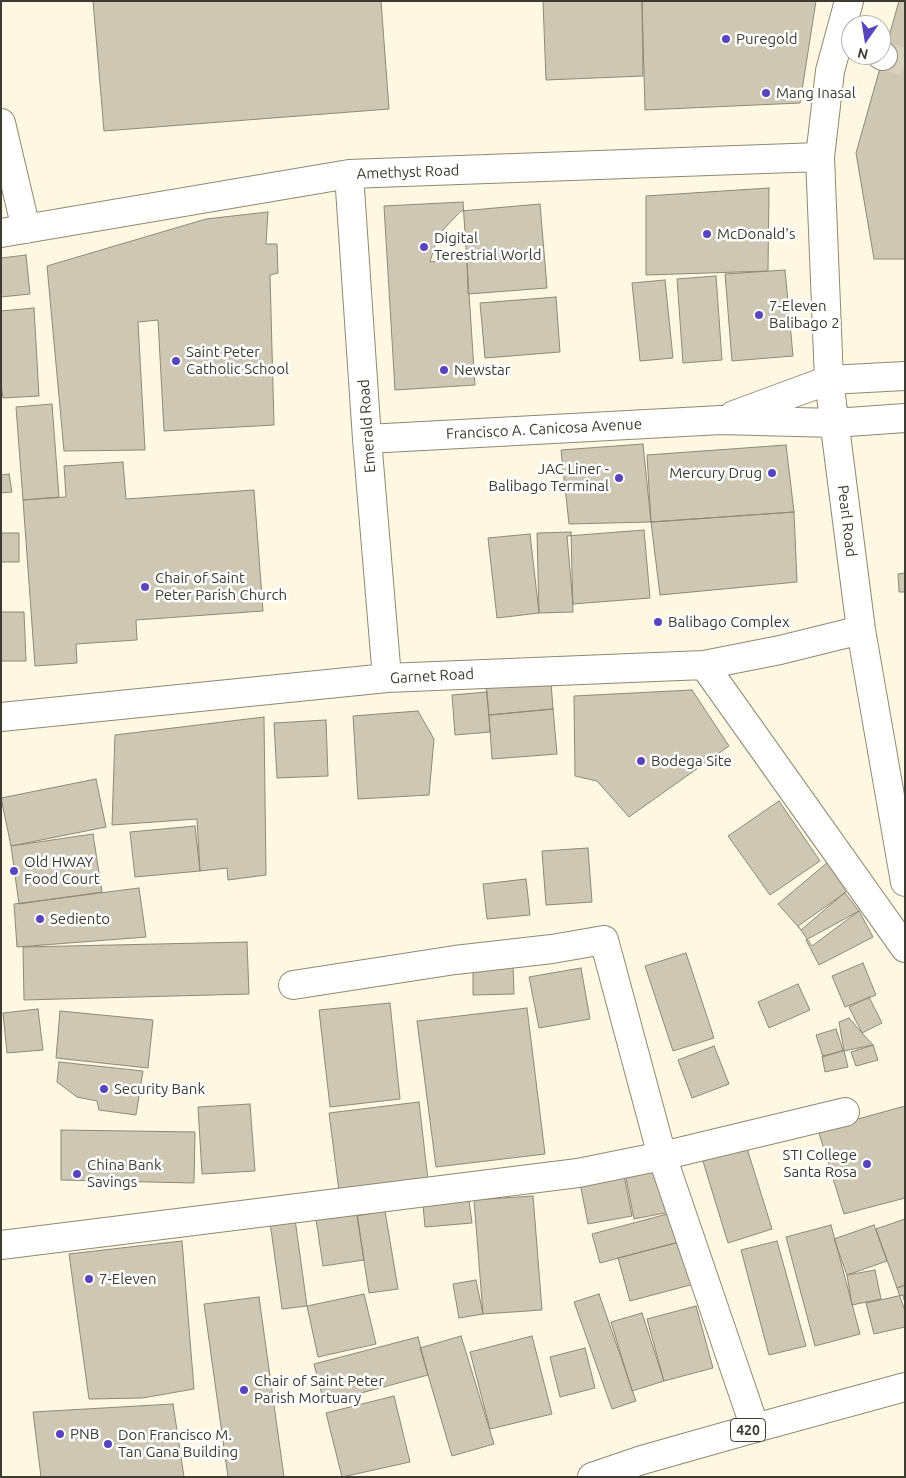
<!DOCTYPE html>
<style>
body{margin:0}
#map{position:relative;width:906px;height:1478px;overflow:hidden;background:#fef7e1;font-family:Ubuntu,sans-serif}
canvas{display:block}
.frame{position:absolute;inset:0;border:2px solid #3e3b33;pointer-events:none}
.north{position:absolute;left:841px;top:15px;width:50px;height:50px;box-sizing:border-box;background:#fff;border:1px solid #b2b1ad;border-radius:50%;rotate:193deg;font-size:14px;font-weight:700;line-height:20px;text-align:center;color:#3e3b33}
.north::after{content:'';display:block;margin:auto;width:18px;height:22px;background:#5745bd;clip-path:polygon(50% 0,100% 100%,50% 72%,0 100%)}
</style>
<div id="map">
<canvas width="906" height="1478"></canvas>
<div class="frame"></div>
<div class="north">N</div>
</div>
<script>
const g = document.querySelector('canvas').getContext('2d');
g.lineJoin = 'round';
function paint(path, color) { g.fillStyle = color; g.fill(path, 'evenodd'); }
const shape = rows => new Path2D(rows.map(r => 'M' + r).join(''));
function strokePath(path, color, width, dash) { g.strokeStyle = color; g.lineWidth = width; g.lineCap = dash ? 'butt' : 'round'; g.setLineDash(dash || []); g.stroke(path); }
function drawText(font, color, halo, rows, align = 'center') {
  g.font = font + ' Ubuntu,sans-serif'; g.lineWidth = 5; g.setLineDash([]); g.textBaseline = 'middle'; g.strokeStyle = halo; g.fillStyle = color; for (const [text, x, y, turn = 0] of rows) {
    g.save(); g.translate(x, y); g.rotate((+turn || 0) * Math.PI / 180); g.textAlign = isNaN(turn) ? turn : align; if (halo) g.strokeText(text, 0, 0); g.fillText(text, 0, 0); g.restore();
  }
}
const building = shape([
 [93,1,381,1,389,109,104,131,93,1],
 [543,1,642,1,643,76,546,80,543,1],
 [642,1,816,1,800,103,645,110,642,1],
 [899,1,905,1,905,259,874,259,856,153,899,1],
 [769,188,768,271,646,275,646,196,769,188],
 [463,202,475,385,395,390,384,206,463,202],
 [540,204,547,288,468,294,467,257,430,262,438,235,461,211,540,204],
 [268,212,266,244,277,244,278,273,270,275,274,425,164,431,158,320,138,322,145,450,64,451,47,266,206,219,268,212],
 [26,255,30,294,1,297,1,258,26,255],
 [785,270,793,356,732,361,725,274,785,270],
 [716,276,722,360,683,363,677,279,716,276],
 [665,280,673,358,640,361,632,283,665,280],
 [556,297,560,352,485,358,480,303,556,297],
 [34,308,39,396,3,398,1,384,1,311,34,308],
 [52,404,59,497,23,500,16,407,52,404],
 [643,444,651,522,569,524,561,450,643,444],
 [786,445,794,512,651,522,647,455,786,445],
 [123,462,126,499,254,490,263,611,136,620,137,640,76,644,77,663,35,666,23,500,66,497,64,466,123,462],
 [9,474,12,492,1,493,1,475,9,474],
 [794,512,797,582,660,595,651,522,794,512],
 [644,530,650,598,573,604,567,536,644,530],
 [571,532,573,612,539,613,537,533,571,532],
 [1,533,19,533,19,562,1,562,1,533],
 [530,534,539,613,497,618,488,538,530,534],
 [905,573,905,592,899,592,898,574,905,573],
 [1,612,24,612,26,661,1,661,1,612],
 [551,682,553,709,489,715,486,687,551,682],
 [692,690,729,746,629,817,597,781,575,776,574,696,692,690],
 [487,692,490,732,455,735,452,695,487,692],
 [553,709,557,754,492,759,489,715,553,709],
 [418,711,434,739,429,795,358,799,353,716,418,711],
 [264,717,266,875,228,880,227,868,200,871,197,819,112,825,115,735,264,717],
 [326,720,328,776,277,778,274,723,326,720],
 [96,779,106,827,11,846,1,798,96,779],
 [779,801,820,861,770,895,728,836,779,801],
 [195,826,200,871,135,877,130,832,195,826],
 [93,834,102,892,19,904,11,846,93,834],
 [588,848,592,902,546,905,542,851,588,848],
 [828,862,850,888,801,930,778,904,828,862],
 [526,879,530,915,487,919,483,884,526,879],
 [139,888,146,937,17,947,14,904,139,888],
 [845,893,859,911,812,946,798,926,845,893],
 [859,911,873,937,819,965,806,940,859,911],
 [247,942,249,994,24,1000,23,947,247,942],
 [686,953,714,1038,673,1051,645,966,686,953],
 [513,963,514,994,473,995,473,964,513,963],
 [863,963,876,995,845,1007,832,976,863,963],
 [581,968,590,1019,539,1028,529,977,581,968],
 [798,984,810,1010,769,1028,758,1002,798,984],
 [869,997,882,1023,862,1033,849,1007,869,997],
 [390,1003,400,1099,330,1107,319,1010,390,1003],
 [527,1008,545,1154,436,1167,417,1021,527,1008],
 [38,1009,43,1050,7,1053,3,1013,38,1009],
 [60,1011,153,1020,148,1068,56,1058,60,1011],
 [849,1018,862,1033,873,1045,844,1051,839,1022,849,1018],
 [836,1029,843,1050,823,1057,816,1035,836,1029],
 [873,1045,878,1060,856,1066,851,1052,873,1045],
 [714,1046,729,1084,692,1098,678,1060,714,1046],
 [844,1051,848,1067,825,1072,822,1056,844,1051],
 [59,1062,143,1071,136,1115,99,1110,97,1101,77,1097,57,1082,59,1062],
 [419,1102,428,1180,339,1191,329,1113,419,1102],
 [250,1104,255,1171,202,1174,198,1107,250,1104],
 [905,1106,905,1198,844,1214,818,1130,905,1106],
 [61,1130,195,1132,194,1183,61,1180,61,1130],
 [746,1145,772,1229,728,1243,702,1158,746,1145],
 [661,1166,670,1212,634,1219,625,1173,661,1166],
 [623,1170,632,1216,588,1224,579,1178,623,1170],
 [533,1196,542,1310,483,1314,474,1200,533,1196],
 [469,1201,472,1223,425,1227,423,1205,469,1201],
 [385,1211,398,1289,369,1293,357,1216,385,1211],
 [294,1212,307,1306,282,1309,269,1215,294,1212],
 [675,1212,683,1241,600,1263,592,1234,675,1212],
 [357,1213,364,1260,323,1266,316,1219,357,1213],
 [905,1219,905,1285,897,1288,876,1229,905,1219],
 [831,1225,860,1334,815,1346,786,1237,831,1225],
 [874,1225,887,1261,847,1275,834,1239,874,1225],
 [182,1241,194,1389,142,1398,89,1399,69,1254,182,1241],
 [683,1241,694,1284,630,1301,618,1258,683,1241],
 [777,1241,806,1346,769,1355,741,1250,777,1241],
 [875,1270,881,1299,852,1305,847,1275,875,1270],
 [476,1280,483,1314,459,1318,453,1284,476,1280],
 [905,1285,905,1311,897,1288,905,1285],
 [364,1294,376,1344,318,1357,307,1306,364,1294],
 [599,1294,636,1401,612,1409,574,1302,599,1294],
 [903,1295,905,1304,905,1327,874,1334,866,1303,903,1295],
 [259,1297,284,1477,228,1477,204,1304,259,1297],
 [696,1306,713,1368,664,1381,647,1319,696,1306],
 [642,1313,664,1381,632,1391,611,1322,642,1313],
 [461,1336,494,1444,452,1456,420,1348,461,1336],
 [532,1336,552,1414,490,1429,470,1352,532,1336],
 [418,1337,428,1375,324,1403,314,1364,418,1337],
 [585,1348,595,1388,560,1397,550,1357,585,1348],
 [394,1396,410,1462,342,1477,326,1413,394,1396],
 [173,1404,184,1477,41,1477,33,1412,173,1404]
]);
paint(building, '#cec7b3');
strokePath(building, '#8f8875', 1);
strokePath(shape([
 [883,56,905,62]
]), '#d8d1be', 28, [28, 14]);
const minor = shape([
 [849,1,830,71,820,157,829,380,861,630,905,882],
 [881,55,883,56],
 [1,123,26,229],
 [349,174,367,439,387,678],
 [1,233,349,174,820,157],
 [734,415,829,380,905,376],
 [367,439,721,420,834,423,905,418],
 [704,665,905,948],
 [1,717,387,678,704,665,780,650,861,630],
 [293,985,455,960,552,949,604,940,662,1156,755,1428],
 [1,1245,578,1173,662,1156,845,1112]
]);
const major = shape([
 [592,1477,642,1460,755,1428,905,1387]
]);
strokePath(minor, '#8f8874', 30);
strokePath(major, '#8f8874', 30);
strokePath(minor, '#fff', 28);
strokePath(major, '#fff', 28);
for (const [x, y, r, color] of [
 [726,39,5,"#5745bd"],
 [766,93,5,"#5745bd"],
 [707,234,5,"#5745bd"],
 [424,247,5,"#5745bd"],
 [759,315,5,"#5745bd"],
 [176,361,5,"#5745bd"],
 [444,370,5,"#5745bd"],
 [772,473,5,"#5745bd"],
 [619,478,5,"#5745bd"],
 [145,587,5,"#5745bd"],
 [658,622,5,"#5745bd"],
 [641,761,5,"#5745bd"],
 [14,871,5,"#5745bd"],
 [40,919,5,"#5745bd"],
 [104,1089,5,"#5745bd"],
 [867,1164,5,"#5745bd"],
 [77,1174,5,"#5745bd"],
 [89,1279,5,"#5745bd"],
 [244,1390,5,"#5745bd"],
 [60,1434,5,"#5745bd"],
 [108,1444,5,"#5745bd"]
]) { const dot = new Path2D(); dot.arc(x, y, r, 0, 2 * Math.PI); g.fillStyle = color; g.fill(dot); strokePath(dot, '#fff', 2); }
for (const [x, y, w] of [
 [748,1430,35]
]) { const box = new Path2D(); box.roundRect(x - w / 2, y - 11.5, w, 23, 4); g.fillStyle = '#fff'; g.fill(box); strokePath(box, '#3e3b33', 1); }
drawText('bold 14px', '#3e3b33', null, [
 ["420",748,1430]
]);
drawText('15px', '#3e3b33', '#fff', [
 ["Puregold",736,39],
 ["Mang Inasal",776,93],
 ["McDonald's",717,234],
 ["Digital",434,238],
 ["Terestrial World",434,255],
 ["7-Eleven",769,306],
 ["Balibago 2",769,323],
 ["Saint Peter",186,352],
 ["Catholic School",186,369],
 ["Newstar",454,370],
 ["JAC Liner -",609,469,"right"],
 ["Balibago Terminal",609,486,"right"],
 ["Mercury Drug",762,473,"right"],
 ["Chair of Saint",155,578],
 ["Peter Parish Church",155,595],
 ["Balibago Complex",668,622],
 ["Bodega Site",651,761],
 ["Old HWAY",24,862],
 ["Food Court",24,879],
 ["Sediento",50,919],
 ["Security Bank",114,1089],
 ["STI College",857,1155,"right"],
 ["Santa Rosa",857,1172,"right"],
 ["China Bank",87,1165],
 ["Savings",87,1182],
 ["7-Eleven",99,1279],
 ["Chair of Saint Peter",254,1381],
 ["Parish Mortuary",254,1398],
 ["PNB",70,1434],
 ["Don Francisco M.",118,1435],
 ["Tan Gana Building",118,1452]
], 'left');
drawText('15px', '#3e3b33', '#fff', [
 ["Amethyst Road",408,172,-2],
 ["Emerald Road",367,426,-94],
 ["Francisco A. Canicosa Avenue",544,429,-3],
 ["Pearl Road",847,521,83],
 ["Garnet Road",432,676,-3]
]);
</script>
